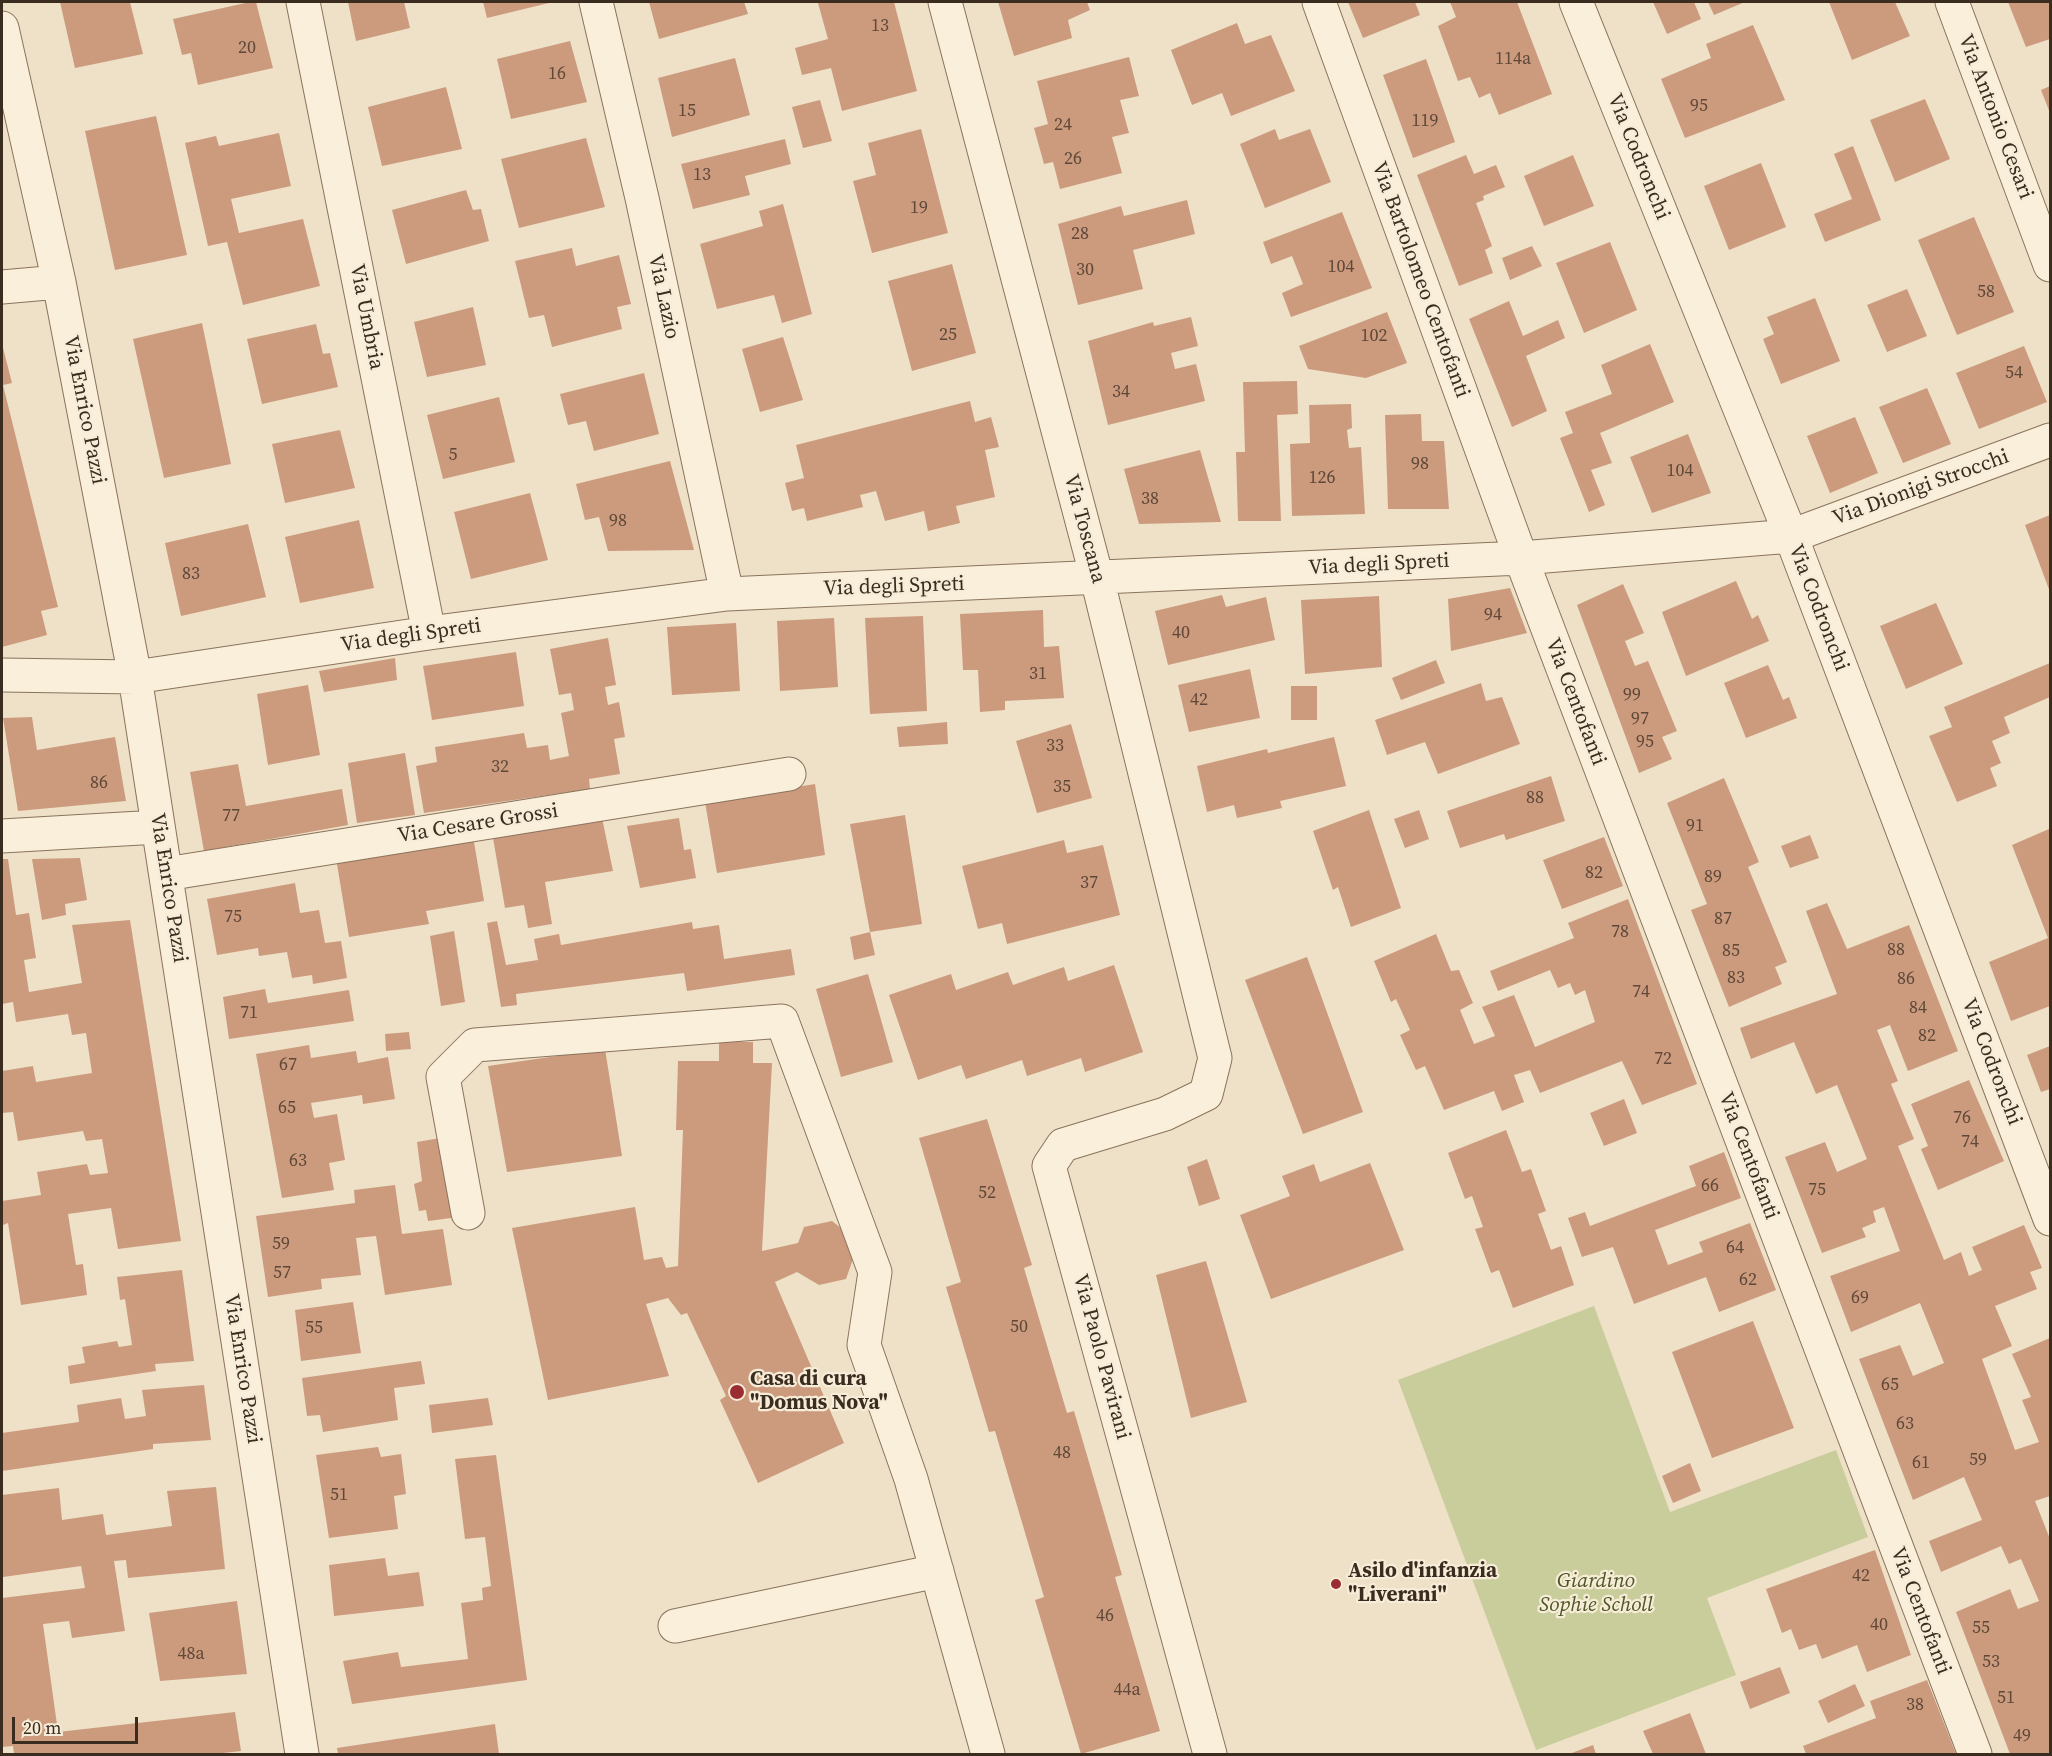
<!DOCTYPE html>
<style>
body{margin:0}
#map{position:relative;width:2052px;height:1756px;overflow:hidden;background:#eee1c7;font-family:"Source Serif 4",serif}
canvas{display:block}
.frame{position:absolute;inset:0;border:3px solid #3b2c20;pointer-events:none}
.scale{position:absolute;left:12px;top:1717px;width:126px;height:27px;box-sizing:border-box;border:3px solid #3b2c20;border-top:0;padding-left:8px;font-size:18px;line-height:21px;white-space:nowrap;color:#3b2c20;-webkit-text-stroke:4px #f6ecd7;paint-order:stroke}
</style>
<div id="map">
<canvas width="2052" height="1756"></canvas>
<div class="frame"></div>
<div class="scale">20 m</div>
</div>
<script>
const g = document.querySelector('canvas').getContext('2d');
g.lineJoin = 'round';
function paint(path, color) { g.fillStyle = color; g.fill(path, 'evenodd'); }
const shape = rows => new Path2D(rows.map(r => 'M' + r).join(''));
function strokePath(path, color, width, dash) { g.strokeStyle = color; g.lineWidth = width; g.lineCap = dash ? 'butt' : 'round'; g.setLineDash(dash || []); g.stroke(path); }
function drawText(font, color, halo, rows, align = 'center') {
  g.font = font + ' "Source Serif 4",serif'; g.lineWidth = 4.5; g.setLineDash([]); g.textBaseline = 'middle'; g.strokeStyle = halo; g.fillStyle = color; for (const [text, x, y, turn = 0] of rows) {
    g.save(); g.translate(x, y); g.rotate((+turn || 0) * Math.PI / 180); g.textAlign = isNaN(turn) ? turn : align; if (halo) g.strokeText(text, 0, 0); g.fillText(text, 0, 0); g.restore();
  }
}
paint(shape([
 [1594,1306,1670,1512,1836,1450,1868,1537,1707,1598,1736,1675,1536,1750,1398,1380]
]), '#c9cd9b');
paint(shape([
 [60,2,130,2,143,54,75,68],
 [250,2,256,2,273,68,198,85,191,53,182,55,173,19],
 [348,2,404,2,410,28,356,41],
 [483,2,553,2,487,18],
 [649,2,744,2,748,14,659,39],
 [822,2,894,2,917,91,842,111,831,68,802,75,795,48,828,39,818,3],
 [998,2,1087,2,1090,10,1068,20,1072,38,1014,56],
 [1348,2,1415,2,1420,15,1363,38],
 [1450,2,1517,2,1552,94,1499,115,1490,93,1479,98,1470,77,1458,81,1438,26,1456,17],
 [1653,2,1694,2,1701,19,1667,34],
 [1708,2,1745,2,1714,15],
 [1829,2,1895,2,1910,36,1852,60],
 [2008,2,2050,2,2050,39,2026,47],
 [1237,23,1245,44,1271,35,1295,91,1231,116,1222,93,1192,105,1171,50],
 [1753,25,1785,100,1685,138,1661,79,1711,58,1706,44],
 [570,41,587,102,511,119,497,59],
 [1129,57,1139,96,1120,100,1129,133,1112,137,1122,173,1060,189,1053,162,1044,164,1034,128,1048,124,1037,81],
 [735,58,750,115,672,137,658,78],
 [1426,59,1455,142,1413,158,1383,75],
 [2050,86,2050,113,2041,90],
 [446,87,462,149,382,166,368,107],
 [1925,99,1950,159,1895,182,1870,120],
 [820,100,832,141,803,148,792,107],
 [156,116,187,255,115,270,85,131],
 [921,129,948,233,872,253,853,181,876,175,868,143],
 [1275,129,1279,140,1310,129,1331,182,1265,208,1240,144],
 [279,133,291,186,231,199,239,233,303,219,320,286,243,305,227,242,208,246,185,143,216,136,219,146],
 [586,138,605,207,519,228,501,159],
 [785,139,791,164,745,176,750,195,693,209,681,164],
 [1853,146,1881,220,1825,242,1814,214,1852,199,1834,154],
 [1466,155,1474,174,1496,165,1505,187,1483,196,1484,200,1476,203,1492,246,1485,250,1493,273,1459,286,1417,175],
 [1573,155,1594,206,1544,226,1524,176],
 [1761,163,1786,227,1729,250,1704,186],
 [466,190,473,210,481,209,489,241,406,264,392,210],
 [1187,200,1195,234,1133,250,1143,289,1078,305,1058,224,1121,206,1124,216],
 [783,204,812,314,782,323,774,295,717,309,700,244,763,226,759,211],
 [1342,212,1372,288,1291,317,1282,293,1303,284,1292,256,1271,264,1263,242],
 [1974,217,2014,312,1957,335,1918,240],
 [1610,242,1637,310,1584,333,1556,263],
 [1532,246,1542,266,1510,280,1502,258],
 [572,248,576,266,619,255,631,304,617,307,622,329,552,347,544,315,529,318,515,261],
 [952,264,976,353,912,371,888,281],
 [1907,289,1927,336,1887,352,1867,305],
 [1815,298,1840,361,1781,384,1763,339,1774,334,1767,317],
 [1509,301,1523,336,1558,320,1565,338,1526,356,1547,411,1512,427,1469,319],
 [473,307,486,365,427,377,414,322],
 [1387,312,1407,363,1366,378,1308,369,1299,346],
 [1191,317,1198,346,1171,353,1175,369,1196,364,1205,401,1108,425,1088,341,1153,322,1154,326],
 [202,323,231,464,164,478,133,339],
 [316,324,323,354,330,353,338,387,262,404,247,339],
 [783,337,803,400,760,412,742,349],
 [2,344,12,383,3,385,58,607,41,611,47,635,2,647],
 [1650,344,1674,402,1600,433,1612,463,1591,470,1605,505,1589,512,1560,438,1573,433,1565,412,1612,394,1601,365],
 [2024,346,2047,402,1979,429,1956,373],
 [644,373,659,434,594,451,586,421,568,425,560,394],
 [1297,381,1298,414,1277,415,1281,521,1238,521,1236,452,1245,452,1243,382],
 [1927,388,1951,444,1903,463,1879,407],
 [499,397,515,462,443,479,427,415],
 [970,401,975,422,991,417,999,447,985,450,995,497,956,506,960,523,928,531,924,511,885,521,876,491,860,495,863,507,807,521,804,508,792,511,785,483,804,478,796,445],
 [1351,404,1352,428,1347,430,1349,448,1361,447,1365,514,1292,516,1290,444,1310,443,1309,405],
 [1421,414,1422,441,1444,441,1449,509,1388,509,1385,415],
 [1855,417,1878,473,1830,493,1807,436],
 [340,430,355,488,285,503,272,444],
 [1688,434,1711,493,1652,513,1630,457],
 [1200,450,1221,522,1139,524,1124,469],
 [670,461,694,550,608,551,599,517,585,520,576,484],
 [530,493,548,560,471,579,454,512],
 [2050,515,2050,592,2025,525],
 [359,520,374,588,300,603,285,537],
 [248,524,266,597,181,616,165,543],
 [1736,581,1752,619,1758,615,1769,641,1686,676,1662,612],
 [1623,584,1644,633,1625,641,1635,666,1648,661,1677,731,1662,737,1672,759,1639,773,1577,605],
 [1510,588,1527,633,1451,651,1448,599],
 [1222,595,1226,607,1266,597,1275,640,1168,665,1155,611],
 [1379,596,1382,667,1305,674,1301,600],
 [1936,603,1963,664,1906,689,1880,626],
 [1043,610,1044,647,1059,646,1064,698,1005,701,1005,710,980,712,978,670,963,670,960,614],
 [923,616,927,711,870,714,865,618],
 [834,618,838,687,780,691,777,621],
 [736,623,740,691,672,695,667,627],
 [608,638,616,685,605,687,608,705,619,702,625,737,614,739,620,774,589,779,590,789,424,813,416,766,437,762,435,747,524,733,527,748,548,745,550,760,569,756,561,713,574,710,571,693,559,695,550,649],
 [516,652,524,706,432,720,423,666],
 [395,658,397,680,324,692,319,671],
 [1436,660,1445,683,1401,700,1392,678],
 [2050,663,2050,697,2004,717,2010,733,1992,741,2001,763,1990,768,1997,786,1957,802,1929,736,1952,727,1944,707],
 [1768,665,1783,700,1789,697,1797,718,1746,738,1724,683],
 [1250,669,1260,718,1189,732,1178,685],
 [1481,683,1486,701,1502,697,1520,744,1438,774,1425,742,1387,755,1375,720],
 [308,685,320,755,268,765,257,694],
 [1291,686,1317,686,1317,720,1291,720],
 [32,717,37,750,115,737,126,801,18,811,3,718],
 [947,722,948,744,899,747,897,727],
 [1071,724,1092,798,1037,813,1016,741],
 [1334,737,1346,786,1280,801,1282,808,1237,818,1234,805,1207,812,1197,766,1267,749,1268,753],
 [405,753,415,815,357,823,348,763],
 [238,764,246,806,342,789,348,825,204,851,190,772],
 [1551,776,1565,821,1506,840,1504,834,1460,848,1447,811],
 [1724,778,1759,862,1748,867,1787,962,1775,967,1782,984,1729,1007,1691,910,1707,904,1667,803],
 [815,784,825,855,717,873,705,802],
 [1369,810,1401,908,1351,927,1338,887,1333,890,1313,831],
 [1419,810,1429,839,1405,848,1394,819],
 [601,813,613,871,545,882,552,924,528,928,524,905,505,908,492,832],
 [905,815,922,924,870,932,850,824],
 [679,818,684,850,691,849,696,878,640,888,627,826],
 [2049,829,2050,1006,2011,1021,1989,962,2048,938,2012,845],
 [1810,835,1819,858,1790,868,1781,846],
 [473,836,484,901,426,911,429,924,349,937,336,858],
 [1604,837,1623,886,1562,909,1543,860],
 [1064,840,1067,853,1103,845,1120,915,1007,944,1002,923,978,929,962,866],
 [80,858,87,900,65,904,66,915,42,920,32,859],
 [2,859,8,859,16,915,29,913,36,958,24,960,29,992,82,983,72,925,130,920,181,1241,118,1249,111,1208,68,1214,76,1265,83,1264,87,1295,21,1305,8,1223,3,1225,2,1201,41,1195,37,1172,87,1164,90,1175,108,1173,102,1139,86,1141,83,1131,18,1141,13,1112,2,1113,2,1071,33,1066,36,1082,92,1073,86,1033,72,1035,68,1014,16,1022,13,1002,2,1004],
 [295,883,300,913,319,910,325,943,341,941,347,978,313,984,312,975,292,978,287,952,259,956,258,948,217,955,207,899],
 [1628,899,1697,1084,1642,1105,1622,1061,1540,1093,1530,1070,1514,1075,1524,1102,1502,1111,1494,1091,1444,1110,1425,1066,1416,1070,1400,1035,1410,1030,1396,999,1391,1002,1374,961,1436,934,1451,971,1459,970,1473,1003,1460,1010,1474,1044,1495,1036,1482,1007,1514,995,1535,1047,1595,1022,1585,990,1575,995,1570,983,1558,988,1550,970,1498,991,1490,971,1574,938,1568,923],
 [1827,903,1847,949,1909,925,1958,1051,1908,1071,1890,1025,1877,1030,1898,1081,1891,1084,1914,1139,1898,1146,1944,1260,1961,1252,1969,1276,1982,1270,1972,1247,2024,1225,2042,1268,2030,1272,2037,1289,1995,1306,2012,1346,1982,1359,2015,1450,2039,1442,2022,1400,2031,1397,2012,1354,2050,1338,2050,1496,2035,1501,2050,1539,2050,1754,2010,1754,1956,1612,2010,1589,2018,1609,2039,1601,2021,1559,2009,1564,2001,1546,1941,1572,1929,1541,1982,1520,1964,1477,1913,1500,1859,1359,1900,1345,1913,1376,1944,1363,1920,1303,1851,1332,1830,1276,1900,1251,1884,1207,1873,1211,1876,1222,1862,1228,1866,1237,1822,1253,1785,1157,1825,1142,1837,1172,1867,1159,1837,1085,1816,1094,1794,1042,1751,1059,1740,1028,1837,994,1806,911],
 [497,921,506,965,538,960,534,939,559,934,561,945,692,922,693,929,719,925,724,959,791,949,795,975,687,991,684,973,516,994,517,1005,501,1007,487,923],
 [454,931,465,1002,441,1006,430,936],
 [870,932,875,955,854,960,850,937],
 [1307,957,1363,1112,1303,1134,1245,980],
 [1114,965,1143,1052,1085,1072,1081,1058,1027,1076,1022,1060,966,1079,961,1065,918,1080,889,995,951,974,956,990,1008,972,1013,985,1064,967,1068,981],
 [868,974,893,1062,841,1077,816,989],
 [265,989,268,1003,349,990,354,1021,229,1039,223,997],
 [409,1032,411,1049,386,1051,385,1034],
 [719,1042,753,1042,753,1063,772,1063,762,1251,798,1243,804,1227,832,1221,859,1242,846,1279,819,1285,797,1272,775,1282,844,1443,758,1483,720,1400,726,1396,687,1313,681,1315,668,1298,646,1304,669,1376,548,1400,512,1228,635,1207,644,1260,662,1257,666,1268,678,1266,683,1130,676,1130,678,1061,719,1061],
 [309,1045,311,1058,356,1051,358,1063,388,1057,395,1099,363,1104,362,1095,311,1103,314,1118,337,1114,345,1160,329,1163,334,1190,282,1198,256,1054],
 [2050,1046,2050,1089,2041,1092,2027,1055],
 [605,1049,622,1156,507,1172,488,1066],
 [1969,1080,2004,1161,1938,1190,1921,1149,1928,1146,1911,1104],
 [1624,1099,1637,1133,1604,1146,1590,1113],
 [987,1119,1032,1265,1024,1268,1067,1413,1074,1411,1122,1575,1115,1577,1160,1731,1081,1754,1035,1600,1044,1597,995,1431,989,1432,946,1287,961,1282,919,1138],
 [1506,1130,1522,1172,1531,1169,1546,1211,1538,1214,1551,1250,1561,1246,1574,1285,1513,1308,1499,1270,1491,1273,1475,1229,1483,1227,1472,1196,1465,1199,1448,1153],
 [446,1137,459,1217,428,1221,426,1210,419,1211,414,1184,422,1181,417,1142],
 [1724,1152,1741,1198,1655,1230,1668,1265,1703,1252,1699,1242,1750,1223,1776,1290,1719,1312,1706,1277,1634,1304,1613,1247,1582,1257,1568,1218,1585,1212,1590,1226,1696,1186,1689,1166],
 [1207,1159,1220,1199,1199,1206,1187,1167],
 [1370,1163,1404,1250,1271,1299,1240,1215,1290,1196,1282,1176,1314,1164,1320,1182],
 [395,1185,402,1234,443,1229,452,1285,385,1295,376,1236,356,1238,361,1275,321,1279,322,1289,268,1297,256,1216,355,1203,354,1190],
 [1206,1261,1247,1402,1191,1418,1156,1275],
 [182,1270,194,1361,155,1364,156,1371,70,1384,68,1366,85,1363,82,1347,117,1341,119,1347,132,1345,125,1299,120,1300,117,1277],
 [353,1302,361,1353,301,1361,295,1310],
 [1753,1321,1794,1428,1712,1458,1672,1352],
 [421,1361,425,1384,394,1388,398,1420,323,1432,320,1415,307,1416,302,1378],
 [204,1385,211,1440,153,1444,153,1449,2,1471,2,1433,79,1422,77,1405,121,1398,125,1419,146,1416,142,1390],
 [488,1398,493,1425,432,1433,429,1405],
 [378,1447,381,1457,401,1454,406,1494,394,1496,398,1529,329,1538,316,1455],
 [496,1455,527,1680,352,1704,343,1661,398,1652,401,1667,468,1659,461,1603,483,1600,482,1588,491,1586,485,1537,465,1539,455,1459],
 [1690,1463,1701,1491,1673,1503,1662,1476],
 [216,1487,225,1569,128,1578,126,1560,114,1561,125,1631,72,1638,69,1621,43,1624,58,1732,235,1712,241,1751,214,1754,14,1754,13,1746,2,1747,2,1598,85,1588,81,1566,3,1577,2,1495,59,1488,62,1520,103,1514,106,1535,172,1526,167,1491],
 [1875,1550,1911,1655,1867,1672,1857,1645,1822,1659,1816,1644,1799,1650,1791,1629,1782,1633,1766,1589],
 [385,1558,388,1576,419,1572,424,1606,334,1616,329,1565],
 [237,1601,247,1674,160,1681,149,1613],
 [1780,1667,1790,1693,1750,1709,1740,1682],
 [1927,1680,1956,1754,1806,1754,1803,1746,1876,1718,1870,1701],
 [1855,1684,1865,1706,1828,1723,1818,1701],
 [1690,1713,1706,1754,1653,1754,1643,1731],
 [495,1724,499,1754,338,1754,337,1748],
 [1593,1745,1596,1754,1569,1754]
]), '#cc9b7e');
const minor = shape([
 [303,2,429,633],
 [596,2,642,198,727,594],
 [945,2,1097,578,1215,1058,1206,1094,1165,1114,1063,1145,1049,1166,1210,1754],
 [1319,2,1521,558,1975,1754],
 [1576,2,1791,536,2050,1219],
 [1952,2,2050,265],
 [2,28,59,282,135,677,302,1754],
 [2,287,59,282],
 [2,675,135,677,429,633,727,594,1521,558,1791,536,2050,440],
 [2,836,158,827],
 [166,874,789,774],
 [468,1213,443,1077,475,1045,782,1021,875,1272,864,1345,911,1479,988,1754],
 [675,1626,937,1571]
]);
strokePath(minor, '#8a735c', 35);
strokePath(minor, '#f9efdb', 33);
for (const [x, y, r, color] of [
 [737,1392,8,"#992d32"],
 [1336,1584,6,"#992d32"]
]) { const dot = new Path2D(); dot.arc(x, y, r, 0, 2 * Math.PI); g.fillStyle = color; g.fill(dot); strokePath(dot, '#f6ecd7', 2); }
drawText('18px', '#5f4838', null, [
 ["13",880,26],
 ["20",247,48],
 ["114a",1513,59],
 ["16",557,74],
 ["95",1699,106],
 ["15",687,111],
 ["119",1425,121],
 ["24",1063,125],
 ["26",1073,159],
 ["13",702,175],
 ["19",919,208],
 ["28",1080,234],
 ["104",1341,267],
 ["30",1085,270],
 ["58",1986,292],
 ["25",948,335],
 ["102",1374,336],
 ["54",2014,373],
 ["34",1121,392],
 ["5",453,455],
 ["98",1420,464],
 ["104",1680,471],
 ["126",1322,478],
 ["38",1150,499],
 ["98",618,521],
 ["83",191,574],
 ["94",1493,615],
 ["40",1181,633],
 ["31",1038,674],
 ["99",1632,695],
 ["42",1199,700],
 ["97",1640,719],
 ["95",1645,742],
 ["33",1055,746],
 ["32",500,767],
 ["86",99,783],
 ["35",1062,787],
 ["88",1535,798],
 ["77",231,816],
 ["91",1695,826],
 ["82",1594,873],
 ["89",1713,877],
 ["37",1089,883],
 ["75",233,917],
 ["87",1723,919],
 ["78",1620,932],
 ["88",1896,950],
 ["85",1731,951],
 ["83",1736,978],
 ["86",1906,979],
 ["74",1641,992],
 ["84",1918,1008],
 ["71",249,1013],
 ["82",1927,1036],
 ["72",1663,1059],
 ["67",288,1065],
 ["65",287,1108],
 ["76",1962,1118],
 ["74",1970,1142],
 ["63",298,1161],
 ["66",1710,1186],
 ["75",1817,1190],
 ["52",987,1193],
 ["59",281,1244],
 ["64",1735,1248],
 ["57",282,1273],
 ["62",1748,1280],
 ["69",1860,1298],
 ["50",1019,1327],
 ["55",314,1328],
 ["65",1890,1385],
 ["63",1905,1424],
 ["48",1062,1453],
 ["59",1978,1460],
 ["61",1921,1463],
 ["51",339,1495],
 ["42",1861,1576],
 ["46",1105,1616],
 ["40",1879,1625],
 ["55",1981,1628],
 ["48a",191,1654],
 ["53",1991,1662],
 ["44a",1127,1690],
 ["51",2006,1698],
 ["38",1915,1705],
 ["49",2022,1736]
]);
drawText('21px', '#3b2c20', '#f6ecd7', [
 ["Via Antonio Cesari",1995,117,69],
 ["Via Codronchi",1638,157,68],
 ["Via Bartolomeo Centofanti",1420,280,70],
 ["Via Lazio",663,297,78],
 ["Via Umbria",366,317,79],
 ["Via Enrico Pazzi",84,410,79],
 ["Via Dionigi Strocchi",1921,488,-20],
 ["Via Toscana",1084,529,75],
 ["Via degli Spreti",1379,565,-3],
 ["Via degli Spreti",894,587,-2],
 ["Via Codronchi",1818,608,69],
 ["Via degli Spreti",411,636,-8],
 ["Via Centofanti",1575,702,69],
 ["Via Cesare Grossi",478,824,-9],
 ["Via Enrico Pazzi",168,888,81],
 ["Via Codronchi",1991,1062,69],
 ["Via Centofanti",1748,1156,69],
 ["Via Paolo Pavirani",1101,1357,75],
 ["Via Enrico Pazzi",242,1369,81],
 ["Via Centofanti",1920,1611,69]
]);
drawText('bold 21px', '#3b2c20', '#f6ecd7', [
 ["Casa di cura",750,1380],
 ["\"Domus Nova\"",750,1404],
 ["Asilo d'infanzia",1348,1572],
 ["\"Liverani\"",1348,1596]
], 'left');
drawText('italic 21px', '#4d5727', '#f6ecd7', [
 ["Giardino",1596,1582],
 ["Sophie Scholl",1596,1606]
]);
</script>
